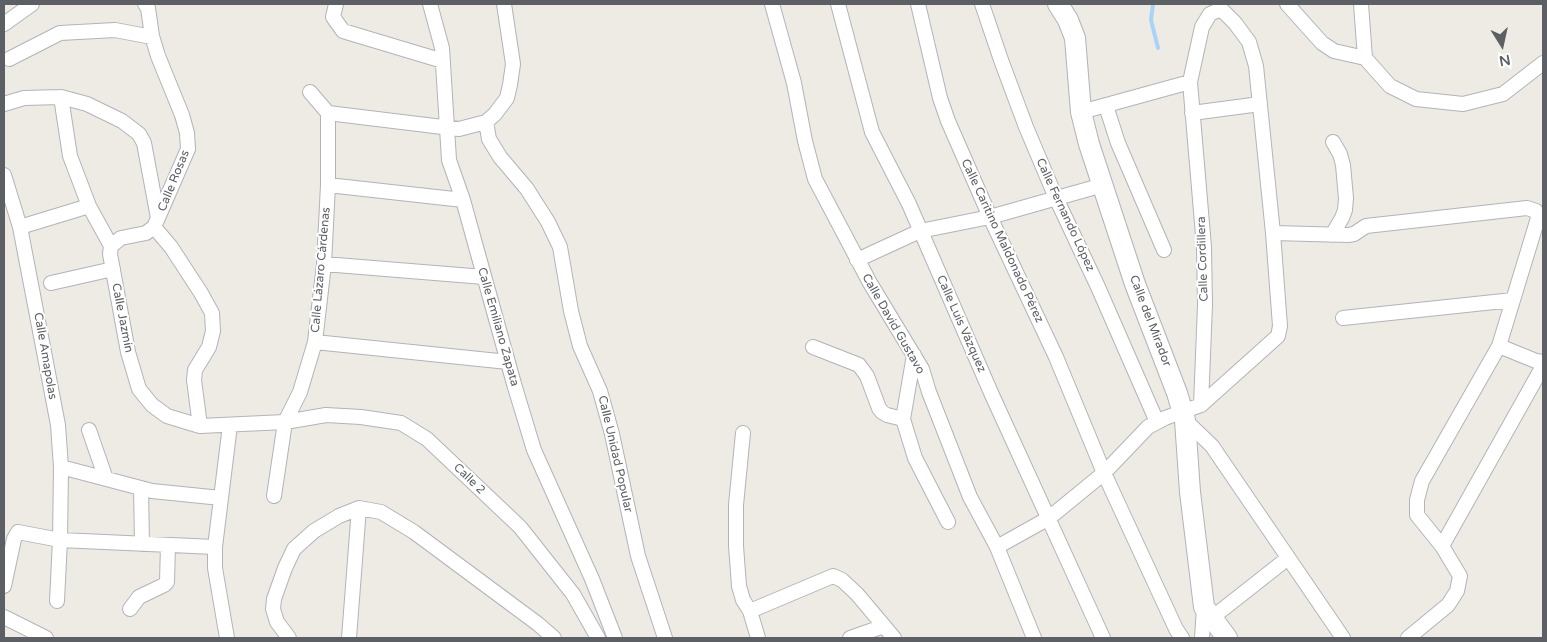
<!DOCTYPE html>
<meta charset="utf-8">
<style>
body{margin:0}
#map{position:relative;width:1547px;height:642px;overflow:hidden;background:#edebe4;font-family:"Varela Round",sans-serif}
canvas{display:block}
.frame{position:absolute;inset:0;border:5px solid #5c5f63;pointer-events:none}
.north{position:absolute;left:1477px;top:20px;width:50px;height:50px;-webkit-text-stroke:4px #fff;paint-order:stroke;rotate:170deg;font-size:14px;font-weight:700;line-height:20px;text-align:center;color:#5c5f63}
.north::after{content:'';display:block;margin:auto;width:18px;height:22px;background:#5c5f63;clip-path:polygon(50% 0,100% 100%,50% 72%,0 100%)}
</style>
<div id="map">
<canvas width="1547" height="642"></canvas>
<div class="frame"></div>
<div class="north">N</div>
</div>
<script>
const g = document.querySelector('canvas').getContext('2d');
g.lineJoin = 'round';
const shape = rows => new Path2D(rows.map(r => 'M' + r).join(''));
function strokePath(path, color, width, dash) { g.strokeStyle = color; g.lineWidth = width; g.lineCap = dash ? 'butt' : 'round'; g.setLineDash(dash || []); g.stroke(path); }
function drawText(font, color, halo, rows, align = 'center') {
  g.font = font + ' "Varela Round",sans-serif'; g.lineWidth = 4; g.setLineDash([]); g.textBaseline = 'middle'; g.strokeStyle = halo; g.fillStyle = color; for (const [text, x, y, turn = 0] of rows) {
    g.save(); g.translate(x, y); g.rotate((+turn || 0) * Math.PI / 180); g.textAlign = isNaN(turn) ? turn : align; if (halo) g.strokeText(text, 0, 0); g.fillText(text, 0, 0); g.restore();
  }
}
strokePath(shape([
 [1153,4,1151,20,1158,48]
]), '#aad4f7', 4);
const street = shape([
 [336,4,333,17,343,31,443,61],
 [430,4,442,48,449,160,463,200,514,384,534,450,592,579,615,638],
 [772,4,794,83,805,141,815,179,870,283,922,369,929,392,970,497,997,547,1034,638],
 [838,4,872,132,909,204,992,395,1103,638],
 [918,4,940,98,948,121,990,217,1056,357,1104,473,1176,629,1182,638],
 [982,4,1001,60,1026,127,1056,198,1098,287,1157,422],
 [1287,4,1322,43,1334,51,1365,58],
 [1361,4,1365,58,1390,86,1416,99,1463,104,1503,94,1543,63],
 [4,24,32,4],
 [9,59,60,33,115,30,152,37],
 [310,92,328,113],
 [61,97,70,156,89,206,111,246,110,254,128,352,139,389,152,405,167,416,200,426,285,422,326,415,361,417,401,423,427,439,520,527,573,594,598,638],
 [4,104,24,98,61,97,87,104,122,121,139,134,144,143,158,218],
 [1106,106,1118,143,1164,250],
 [1081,112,1190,82],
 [328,113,459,129,486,122,495,114,507,98,510,85,513,64,504,4],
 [1192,113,1260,104],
 [486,122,489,139,500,157,527,189,548,222,560,247,571,311,580,346,600,391,612,434,638,556,665,638],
 [4,175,20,227,58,425,61,467,60,540,57,601],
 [328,185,463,200],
 [20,227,89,206],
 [154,227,171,247,201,293,212,313,213,331,209,347,195,370,194,380,200,426],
 [1273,233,1348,235,1354,234,1366,226,1527,208,1536,211,1538,218,1499,346,1422,481,1417,500,1417,515,1442,546,1460,576,1457,591,1448,605,1408,638],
 [1332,235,1342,218,1345,210,1346,198,1343,165,1340,154,1333,142],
 [111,246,121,238,146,233,154,227,188,149,187,133,182,115,158,56,152,36,148,8,145,4],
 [857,260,920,231,990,217,1103,185],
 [324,264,484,277],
 [51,283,113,269],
 [1343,318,1513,300],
 [315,342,508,362],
 [1499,346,1536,361,1543,362],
 [813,347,859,365,867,376,879,408,882,412,887,415,903,419],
 [914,355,903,419,915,458,948,522],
 [1201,405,1205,305,1204,247,1190,82,1202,27,1210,14,1221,9],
 [1185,420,1212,446,1343,638],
 [89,430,106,479],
 [743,433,736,505,736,546,739,586,743,600,750,611,758,638],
 [61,467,152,491,221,498],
 [141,488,142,544],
 [274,496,285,422,300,392,315,342,324,264,328,185,328,113],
 [1442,546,1543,366],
 [997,547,1049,518,1104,473,1148,427,1165,418,1201,405,1278,336,1280,326,1273,233,1256,66,1249,42,1235,23,1221,9],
 [4,586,14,539,18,532,60,540,215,547],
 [130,609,139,597,164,585,167,582,168,545],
 [750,611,833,576,842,580,857,594,894,638],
 [4,617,46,638],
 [1213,617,1288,558],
 [227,638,215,568,215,547,230,425],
 [289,638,277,622,273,609,274,599,285,568,294,549,314,531,339,516,359,508,381,512,414,532,538,624,554,638],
 [349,638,359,508],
 [850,638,884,626],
 [1202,638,1204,607]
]);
const secondary = shape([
 [1058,4,1068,20,1075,38,1081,112,1089,144,1135,284,1177,393,1185,420,1190,492,1204,607,1227,638]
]);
strokePath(street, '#b1b4b8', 16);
strokePath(secondary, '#b0b3b8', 22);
strokePath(street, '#fff', 14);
strokePath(secondary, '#fff', 20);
drawText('12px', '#5c5f63', '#fff', [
 ["Calle Rosas",174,181,-68],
 ["Calle Fernando López",1065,215,65],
 ["Calle Caritino Maldonado Pérez",1002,241,65],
 ["Calle Cordillera",1203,259,-92],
 ["Calle Lázaro Cárdenas",321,270,-85],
 ["Calle Jazmín",122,318,79],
 ["Calle del Mirador",1150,321,69],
 ["Calle David Gustavo",893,324,60],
 ["Calle Luis Vázquez",961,324,66],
 ["Calle Emiliano Zapata",498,327,74],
 ["Calle Amapolas",45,356,80],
 ["Calle Unidad Popular",615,454,77],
 ["Calle 2",469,479,44]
]);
</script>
